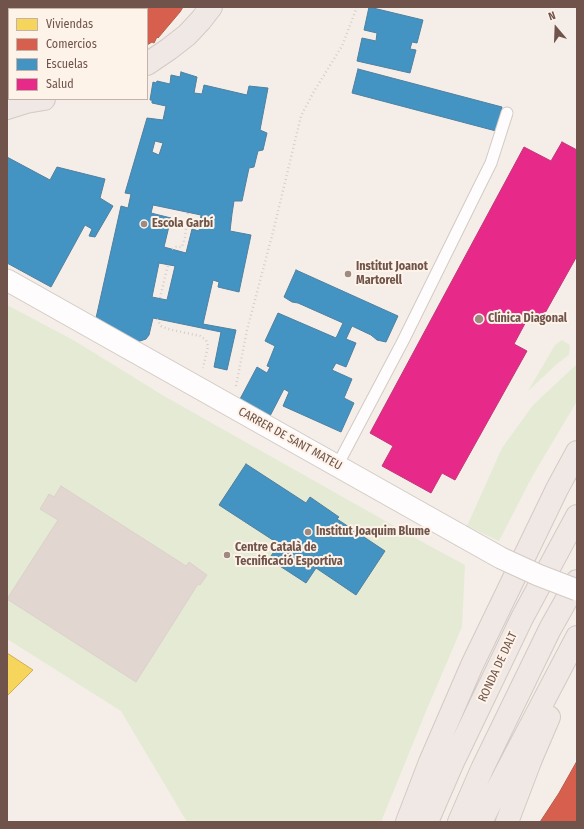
<!DOCTYPE html>
<meta charset="utf-8">
<style>
body{margin:0}
#map{position:relative;width:584px;height:829px;overflow:hidden;background:#f5eee8;font-family:"Fira Sans Condensed",sans-serif}
canvas{display:block}
.frame{position:absolute;inset:0;border:8px solid #70544b;pointer-events:none}
.legend{position:absolute;left:8px;top:8px;width:140px;height:92px;box-sizing:border-box;background:#fdf3e9;border:1px solid #c5b3aa;margin:0;padding:5px 7px;list-style:none;font-size:12px;color:#70544b}
.legend li{display:flex;align-items:center;gap:8px;height:20px}
.legend b{width:20px;border:1px solid #c5b3aa}
.north{position:absolute;left:536px;top:8px;width:40px;height:40px;-webkit-text-stroke:3px #fdf3e9;paint-order:stroke;rotate:341deg;font-size:11px;font-weight:700;line-height:16px;text-align:center;color:#70544b}
.north::after{content:'';display:block;margin:auto;width:14px;height:18px;background:#70544b;clip-path:polygon(50% 0,100% 100%,50% 72%,0 100%)}
</style>
<div id="map">
<canvas width="584" height="829"></canvas>
<div class="frame"></div>
<ul class="legend">
<li><b style="height:11px;background:#f6d55c"></b>Viviendas</li>
<li><b style="height:11px;background:#d6604d"></b>Comercios</li>
<li><b style="height:11px;background:#4393c3"></b>Escuelas</li>
<li><b style="height:11px;background:#e7298a"></b>Salud</li>
</ul>
<div class="north">N</div>
</div>
<script>
const g = document.querySelector('canvas').getContext('2d');
g.lineJoin = 'round';
function paint(path, color) { g.fillStyle = color; g.fill(path, 'evenodd'); }
const shape = rows => new Path2D(rows.map(r => 'M' + r).join(''));
function strokePath(path, color, width, dash) { g.strokeStyle = color; g.lineWidth = width; g.lineCap = dash ? 'butt' : 'round'; g.setLineDash(dash || []); g.stroke(path); }
function drawText(font, color, halo, rows, align = 'center') {
  g.font = font + ' "Fira Sans Condensed",sans-serif'; g.lineWidth = 4; g.setLineDash([]); g.textBaseline = 'middle'; g.strokeStyle = halo; g.fillStyle = color; for (const [text, x, y, turn = 0] of rows) {
    g.save(); g.translate(x, y); g.rotate((+turn || 0) * Math.PI / 180); g.textAlign = isNaN(turn) ? turn : align; if (halo) g.strokeText(text, 0, 0); g.fillText(text, 0, 0); g.restore();
  }
}
paint(shape([
 [7,305,75,341,164,396,428,545,465,565,462,627,427,709,381,822,187,822,121,711,7,639],
 [562,340,570,345,569,355,557,364,528,391,555,345],
 [577,364,577,401,532,477,499,541,467,526,502,448,533,405]
]), '#e4ead4');
const homes = shape([
 [7,653,33,670,7,696,7,653]
]);
paint(homes, '#f6d55c');
strokePath(homes, '#ceae57', 1);
const shops = shape([
 [10,7,183,7,180,12,158,38,157,37,154,43,152,42,147,45,147,9,9,9,9,79,7,79,7,12,10,7],
 [577,761,577,822,540,822,559,793,577,761]
]);
paint(shops, '#d6604d');
strokePath(shops, '#b75c4c', 1);
const schools = shape([
 [369,7,423,20,417,43,412,42,410,49,416,50,410,73,357,61,362,38,376,41,377,33,364,30,369,7],
 [358,69,502,107,496,131,352,93,358,69],
 [181,72,197,77,194,93,202,94,204,85,247,95,249,86,268,88,260,130,267,133,263,150,258,151,254,167,249,168,242,201,234,201,232,214,230,231,251,235,239,292,218,287,219,282,213,280,203,324,236,330,227,370,214,367,221,332,153,318,149,335,146,339,137,342,96,318,121,206,128,208,131,194,125,193,147,118,163,120,166,106,152,103,152,100,150,100,153,82,156,83,157,81,170,84,171,75,180,77,181,72],
 [155,141,163,143,159,155,152,152,155,141],
 [153,205,201,215,199,231,192,229,186,253,164,247,171,218,151,213,153,205],
 [159,263,175,266,167,300,152,297,159,263],
 [7,157,50,180,57,167,105,179,100,198,113,206,95,237,89,236,92,229,85,225,51,287,7,263,7,157],
 [296,270,398,316,386,342,377,340,371,335,352,326,346,339,356,343,346,367,336,363,332,370,352,379,344,398,354,403,341,432,283,406,289,392,284,389,270,416,240,399,257,367,267,373,270,367,267,366,275,346,265,341,278,313,336,338,343,323,298,303,292,302,284,297,296,270],
 [246,464,306,503,310,497,339,517,337,519,385,551,356,595,316,568,306,583,269,559,279,544,219,505,246,464]
]);
paint(schools, '#4393c3');
strokePath(schools, '#50809f', 1);
const health = shape([
 [562,142,577,150,577,256,540,322,529,316,514,344,527,351,455,480,442,473,431,493,382,466,393,446,370,433,524,147,551,161,562,142]
]);
paint(health, '#e7298a');
strokePath(health, '#c33677', 1);
const building = shape([
 [61,486,186,566,189,562,207,575,200,585,198,584,136,682,7,599,58,520,40,509,49,494,54,497,61,486]
]);
paint(building, '#e1d6d0');
strokePath(building, '#ddd1cb', 1);
const service = shape([
 [337,466,403,341,481,183,491,163,507,113]
]);
const minor = shape([
 [7,280,460,535]
]);
const trunk = shape([
 [147,64,169,49,187,35,201,20,211,7],
 [7,108,26,102,44,99],
 [407,822,430,762,472,665,557,489,577,452],
 [427,822,453,762,522,618,577,516],
 [459,822,482,769,550,629,577,581],
 [481,822,500,784,577,637],
 [507,822,531,759,549,717]
]);
strokePath(service, '#d2cac4', 13);
strokePath(minor, '#d2cac4', 23);
strokePath(trunk, '#d3c9c5', 24);
strokePath(shape([
 [172,249,176,247,182,247,185,237,188,212],
 [160,298,168,265],
 [157,319,161,326,168,329,200,336,206,340,208,346,203,368],
 [236,386,247,330,273,232,301,116,313,93,342,46,357,7]
]), '#d6cdca', 2.5, [1, 3]);
strokePath(service, '#fefcfc', 11);
strokePath(minor, '#fefcfc', 21);
strokePath(trunk, '#f0e8e4', 22);
const minorBridge = shape([
 [460,535,501,558,538,575,577,590]
]);
strokePath(minorBridge, '#d2cac4', 23, []);
strokePath(minorBridge, '#fefcfc', 21);
for (const [x, y, r, color] of [
 [144,224,4,"#9f8a82"],
 [348,274,4,"#9f8a82"],
 [479,319,5,"#9f8a82"],
 [308,532,4,"#9f8a82"],
 [227,555,4,"#9f8a82"]
]) { const dot = new Path2D(); dot.arc(x, y, r, 0, 2 * Math.PI); g.fillStyle = color; g.fill(dot); strokePath(dot, '#fdf3e9', 1.5); }
drawText('bold 12px', '#70544b', '#fdf3e9', [
 ["Escola Garbí",152,224],
 ["Institut Joanot",356,267],
 ["Martorell",356,281],
 ["Clínica Diagonal",488,319],
 ["Institut Joaquim Blume",316,532],
 ["Centre Català de",235,548],
 ["Tecnificació Esportiva",235,562]
], 'left');
drawText('12px', '#70544b', '#fdf3e9', [
 ["CARRER DE SANT MATEU",290,439,29],
 ["RONDA DE DALT",498,667,-65]
]);
</script>
